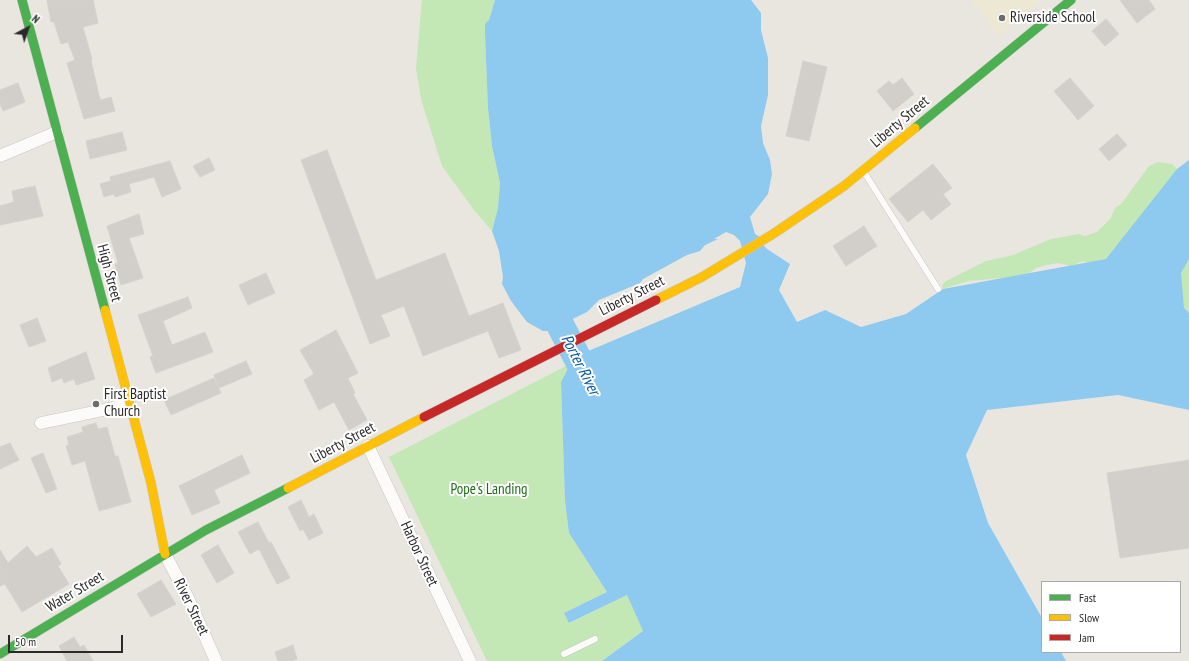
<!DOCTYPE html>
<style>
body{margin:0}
#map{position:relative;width:1189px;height:661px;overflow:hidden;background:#e9e6df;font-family:"PT Sans Narrow",sans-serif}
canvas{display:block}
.legend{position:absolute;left:1041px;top:581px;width:140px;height:72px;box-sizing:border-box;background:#fff;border:1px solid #aaa;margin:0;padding:5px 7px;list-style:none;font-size:12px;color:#2a2a2a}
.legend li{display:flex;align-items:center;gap:8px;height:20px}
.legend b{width:20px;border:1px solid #aaa}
.north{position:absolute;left:8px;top:8px;width:40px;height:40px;-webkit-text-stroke:3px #fff;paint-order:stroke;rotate:41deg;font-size:11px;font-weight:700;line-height:16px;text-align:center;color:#2a2a2a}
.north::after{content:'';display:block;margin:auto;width:14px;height:18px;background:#2a2a2a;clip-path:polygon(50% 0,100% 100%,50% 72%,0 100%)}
.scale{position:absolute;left:8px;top:635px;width:115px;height:18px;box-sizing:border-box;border:2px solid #2a2a2a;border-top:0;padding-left:5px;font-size:12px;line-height:14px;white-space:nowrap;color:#2a2a2a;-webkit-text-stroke:3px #fff;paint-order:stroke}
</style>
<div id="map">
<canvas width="1189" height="661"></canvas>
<ul class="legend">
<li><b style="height:5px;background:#4caf50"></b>Fast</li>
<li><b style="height:5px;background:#ffc107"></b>Slow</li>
<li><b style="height:5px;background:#c62828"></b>Jam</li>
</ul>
<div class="north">N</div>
<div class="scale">50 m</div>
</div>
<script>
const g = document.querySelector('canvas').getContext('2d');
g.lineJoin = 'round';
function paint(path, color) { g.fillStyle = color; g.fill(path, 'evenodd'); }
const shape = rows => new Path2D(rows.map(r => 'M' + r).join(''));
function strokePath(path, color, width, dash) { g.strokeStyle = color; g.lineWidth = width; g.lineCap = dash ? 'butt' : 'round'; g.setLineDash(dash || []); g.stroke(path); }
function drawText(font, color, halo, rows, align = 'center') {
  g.font = font + ' "PT Sans Narrow",sans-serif'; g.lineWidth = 4; g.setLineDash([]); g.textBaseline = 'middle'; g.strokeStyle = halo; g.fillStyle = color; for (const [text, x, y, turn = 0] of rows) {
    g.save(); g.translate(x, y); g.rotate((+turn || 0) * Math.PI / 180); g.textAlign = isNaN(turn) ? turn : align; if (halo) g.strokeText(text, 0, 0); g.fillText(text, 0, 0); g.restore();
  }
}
paint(shape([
 [971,0,1041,0,998,36]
]), '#ede8d3');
paint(shape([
 [422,0,495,0,485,34,488,108,492,146,500,183,498,208,492,231,474,210,442,166,421,99,416,68],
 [1158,162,1172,164,1177,169,1175,174,1109,258,1089,263,1083,261,1071,266,1058,263,1047,265,1036,268,1025,276,968,281,943,289,942,285,946,281,986,261,1013,255,1051,239,1079,234,1085,236,1097,232,1111,218,1115,208,1122,203,1149,166],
 [1189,250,1189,316,1184,308,1179,281],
 [570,364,561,382,565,501,569,533,607,592,564,613,570,623,627,595,643,631,602,661,487,661,389,457]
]), '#c4e7b6');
paint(shape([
 [495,0,751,0,761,13,761,30,768,58,768,95,761,126,763,143,770,160,772,174,768,194,750,217,755,234,760,237,761,243,767,249,790,264,779,290,797,322,825,310,861,327,906,314,943,289,1106,259,1177,169,1189,160,1189,259,1181,273,1184,308,1189,313,1189,410,1118,395,987,410,966,455,988,523,1042,618,1042,652,1061,652,1066,661,602,661,643,631,627,595,569,623,564,613,607,592,569,533,565,501,561,382,574,357,740,287,746,263,740,241,734,235,726,232,714,239,718,239,705,245,700,251,687,255,643,279,640,283,599,300,587,312,548,331,543,331,527,322,511,301,502,284,503,277,499,251,492,231,498,208,500,183,492,146,488,108,485,34,485,24,489,20]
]), '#8ec9ef');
strokePath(shape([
 [543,292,594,390]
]), '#8ec9ef', 28);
const building = shape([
 [47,0,93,0,98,23,83,27,92,59,91,60,99,96,101,100,111,97,115,111,84,119,67,63,75,60,68,42,61,44,54,22,51,22,47,0],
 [1120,0,1149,0,1155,9,1137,23,1120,0],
 [1106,19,1119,34,1105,46,1092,31,1106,19],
 [803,61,827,67,809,141,786,136,803,61],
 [902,78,914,94,893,111,877,91,889,81,893,85,902,78],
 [1070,78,1094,106,1078,120,1054,91,1070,78],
 [18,83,25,102,3,111,0,104,0,90,18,83],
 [122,132,127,150,90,159,86,141,122,132],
 [1117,134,1127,145,1109,161,1099,149,1117,134],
 [327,150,376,280,445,253,469,316,503,303,521,350,499,358,488,331,423,356,404,306,381,315,390,336,370,344,301,160,327,150],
 [209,158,215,170,200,177,193,166,209,158],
 [170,161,181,189,162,197,154,177,129,184,131,192,115,197,114,194,104,197,100,184,111,181,110,177,170,161],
 [933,164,952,188,943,194,951,204,931,220,923,210,908,222,889,199,933,164],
 [35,186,43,216,0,225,0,206,14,202,12,191,35,186],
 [139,214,144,234,129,238,143,278,121,285,115,264,118,263,107,226,139,214],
 [864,226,877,246,846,266,833,246,864,226],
 [266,273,275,293,248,305,239,285,266,273],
 [188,297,192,308,163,321,172,345,205,332,213,352,156,373,150,357,153,356,138,315,188,297],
 [37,318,46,341,29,347,20,325,37,318],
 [336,330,358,373,348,378,355,393,353,394,367,420,349,430,334,402,319,410,304,380,314,374,300,350,336,330],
 [86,352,95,379,76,385,74,379,64,383,62,378,52,382,48,368,86,352],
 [246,361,252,374,219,388,214,375,246,361],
 [214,378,221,393,171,415,164,400,214,378],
 [96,423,98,429,107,427,115,456,118,456,131,502,99,511,85,461,72,465,66,446,69,445,67,437,83,432,82,427,96,423],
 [10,443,19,460,0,469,0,447,10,443],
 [43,453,57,489,46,493,31,458,43,453],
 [242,455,250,473,214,490,220,503,192,515,179,486,242,455],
 [1189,460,1189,548,1120,558,1107,473,1189,460],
 [301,500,309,517,314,514,323,533,309,540,303,529,300,531,288,507,301,500],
 [258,522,269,543,271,542,290,578,277,584,259,549,250,554,238,532,258,522],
 [218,545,234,573,217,583,201,555,218,545],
 [27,546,36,557,52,548,61,564,58,566,69,584,22,612,5,584,0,586,0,550,8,563,27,546],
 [161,580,176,604,151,617,137,594,161,580],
 [74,637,80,647,84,645,93,661,67,661,59,646,74,637],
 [293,645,297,659,291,661,278,661,275,652,293,645]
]);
paint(building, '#d2cfca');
strokePath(building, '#d4d2cb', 1);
const lane = shape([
 [864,172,938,289],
 [564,654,595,639]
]);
const street = shape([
 [0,156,57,132],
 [41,423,113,408,129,402],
 [368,446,470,661],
 [165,554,188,598,216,661]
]);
const fast = shape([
 [22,0,105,310],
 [915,128,1071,0],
 [0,654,206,530,288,488]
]);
const slow = shape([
 [656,300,702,277,773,234,844,186,915,128],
 [105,310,151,483,165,554],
 [288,488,424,417]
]);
const jam = shape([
 [424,417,656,300]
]);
strokePath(lane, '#c6c5c5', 7);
strokePath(street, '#c6c5c5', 13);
strokePath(fast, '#c6c5c5', 10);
strokePath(slow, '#c6c5c5', 10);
strokePath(jam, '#c6c5c5', 10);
strokePath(lane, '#fcfbfa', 6);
strokePath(street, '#fcfbfa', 12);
strokePath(fast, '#4caf50', 9);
strokePath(slow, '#ffc107', 9);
strokePath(jam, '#c62828', 9);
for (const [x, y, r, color] of [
 [1002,18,4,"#6d6c69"],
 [96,404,4,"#6d6c69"]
]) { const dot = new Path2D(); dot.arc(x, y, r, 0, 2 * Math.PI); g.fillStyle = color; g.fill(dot); strokePath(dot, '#fff', 1.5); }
drawText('15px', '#2a2a2a', '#fff', [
 ["Riverside School",1010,18],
 ["First Baptist",104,395],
 ["Church",104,412]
], 'left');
drawText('15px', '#2a2a2a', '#fff', [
 ["Liberty Street",900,122,-40],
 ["High Street",109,273,75],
 ["Liberty Street",632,296,-27],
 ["Liberty Street",343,443,-28],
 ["Harbor Street",419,554,65],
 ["Water Street",75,592,-31],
 ["River Street",191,607,64]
]);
drawText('15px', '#1c6c15', '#fff', [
 ["Pope's Landing",489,490]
]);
drawText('italic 16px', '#0557a3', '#fff', [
 ["Porter River",580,365,63]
]);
</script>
